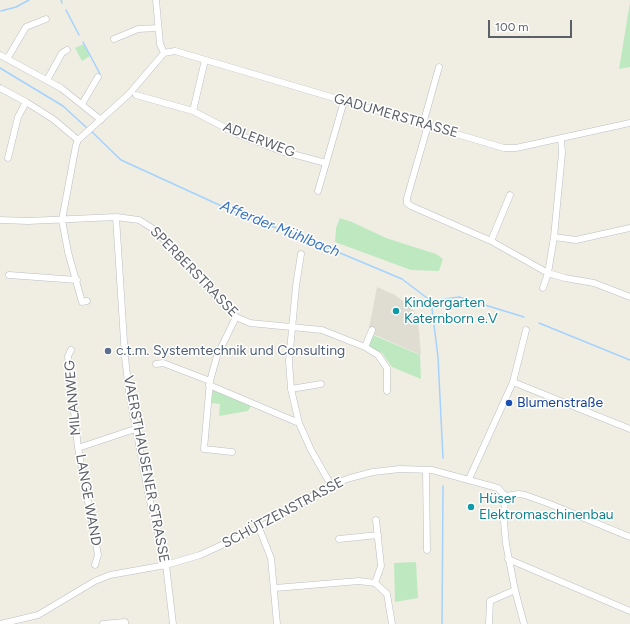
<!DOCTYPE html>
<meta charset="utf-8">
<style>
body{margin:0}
#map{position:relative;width:630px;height:624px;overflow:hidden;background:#f0eee3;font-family:Figtree,sans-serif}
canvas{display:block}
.scale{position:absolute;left:488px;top:20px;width:84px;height:18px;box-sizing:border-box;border:2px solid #5b5f66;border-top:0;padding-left:5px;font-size:12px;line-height:14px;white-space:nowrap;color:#5b5f66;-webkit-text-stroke:3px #fff;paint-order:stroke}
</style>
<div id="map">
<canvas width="630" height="624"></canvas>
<div class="scale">100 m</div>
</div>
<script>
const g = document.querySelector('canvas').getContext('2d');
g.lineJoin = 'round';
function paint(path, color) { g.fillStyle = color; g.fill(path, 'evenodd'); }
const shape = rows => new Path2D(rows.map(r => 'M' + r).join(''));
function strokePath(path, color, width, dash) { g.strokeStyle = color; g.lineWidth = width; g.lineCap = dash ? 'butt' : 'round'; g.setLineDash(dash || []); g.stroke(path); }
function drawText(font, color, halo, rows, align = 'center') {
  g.font = font + ' Figtree,sans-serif'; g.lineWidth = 3; g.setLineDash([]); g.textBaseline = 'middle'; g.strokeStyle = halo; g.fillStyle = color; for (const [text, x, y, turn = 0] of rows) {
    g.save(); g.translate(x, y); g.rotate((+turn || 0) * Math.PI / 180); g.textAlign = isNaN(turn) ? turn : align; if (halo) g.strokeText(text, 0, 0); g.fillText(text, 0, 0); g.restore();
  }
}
paint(shape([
 [377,287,395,295,412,308,418,320,421,355,373,334,374,330,369,328]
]), '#dfddd2');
paint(shape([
 [630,2,630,67,619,69],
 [84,44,90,56,82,61,75,48],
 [340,218,352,222,386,238,436,254,443,259,439,271,411,270,335,242,336,228],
 [373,335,420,355,421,379,392,367,382,353,370,347,369,344],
 [213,390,251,406,248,411,219,416,220,404,211,403],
 [416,562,418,598,395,602,394,563]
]), '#bee9c0');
strokePath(shape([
 [61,0,62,3],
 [66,10,79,35],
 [1,11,16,7,29,0],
 [83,42,100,74],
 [0,68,63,106,87,128],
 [90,130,121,160,250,219,295,234,402,279,431,301,438,357,443,458],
 [432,301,459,297,524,317],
 [539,323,630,360],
 [442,624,443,486]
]), '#a4d2ff', 1.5);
const street = shape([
 [156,0,160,44,164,53],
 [114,39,138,29,158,28],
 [164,53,175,51,504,148,516,148,630,123],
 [0,55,61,88,101,120],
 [7,59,26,27,46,19],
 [205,60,193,111,237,134,281,151,326,163],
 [47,80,62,53,67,50],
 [0,88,26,102],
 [136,95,193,111],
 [82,104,98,77],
 [423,124,439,67],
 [428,125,407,198,407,203,411,206,491,241,548,273,554,237,562,153,561,138],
 [8,158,18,117,26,102,53,119,78,140],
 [318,191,344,101],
 [116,217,125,357,129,392,149,497,166,565,173,624],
 [0,220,28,221,116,217,139,220,155,230,236,317,250,323,322,330,365,347,378,355,387,368,387,391],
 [554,237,576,240,630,228],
 [491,241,510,195],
 [301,254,296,286,289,361,291,389,299,423,311,450,331,485],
 [9,275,77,280],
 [543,288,548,273,565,278,594,283,630,297],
 [87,301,82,302,68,252,62,220,76,145,78,140,129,94,164,53],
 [365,347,372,330],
 [71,350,68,356,78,448],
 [156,364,163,363,210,381],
 [513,382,630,429],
 [209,385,299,423],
 [291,389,321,384],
 [232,452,204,449,210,381,217,356,236,317],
 [426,470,427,550],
 [469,479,513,382,526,330],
 [505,496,519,494,525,495,550,504,630,537],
 [505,496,504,522,506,544,515,590,524,624],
 [376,520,381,566,375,583,387,594,392,624],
 [259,528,271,558,277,624],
 [339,539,378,535],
 [508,559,630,611],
 [95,565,98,555,78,448,135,429],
 [275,588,359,581,375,583],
 [0,624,38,615,95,581,110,575,166,565,200,555,259,528,331,485,350,478,373,472,400,469,432,470,498,488,505,496],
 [103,624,125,622,125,624],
 [489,624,490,601,515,590]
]);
strokePath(street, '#bbbdc4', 7);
strokePath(street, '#fff', 6);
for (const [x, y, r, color] of [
 [396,311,4,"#0f9aa8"],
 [108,351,4,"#5c6f8a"],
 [509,403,4,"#1a4fb4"],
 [471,507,4,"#0f9aa8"]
]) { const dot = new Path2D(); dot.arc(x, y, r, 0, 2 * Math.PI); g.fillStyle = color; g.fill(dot); strokePath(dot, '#fff', 1.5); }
drawText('14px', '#5b5f66', '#fff', [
 ["GADUMERSTRASSE",396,116,16],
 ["ADLERWEG",259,140,21],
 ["SPERBERSTRASSE",194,272,46],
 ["MILANWEG",73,398,-95],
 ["VAERSTHAUSENER STRASSE",146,469,79],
 ["LANGE WAND",88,500,80],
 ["SCHÜTZENSTRASSE",283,513,-28]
]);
drawText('14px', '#0d838f', '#fff', [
 ["Kindergarten",404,303],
 ["Katernborn e.V",404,319],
 ["Hüser",479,499],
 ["Elektromaschinenbau",479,515]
], 'left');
drawText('14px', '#4e5e75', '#fff', [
 ["c.t.m. Systemtechnik und Consulting",116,351]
], 'left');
drawText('14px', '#164399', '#fff', [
 ["Blumenstraße",517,403]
], 'left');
drawText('italic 15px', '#3a75c4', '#fff', [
 ["Afferder Mühlbach",280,229,22]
]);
</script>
